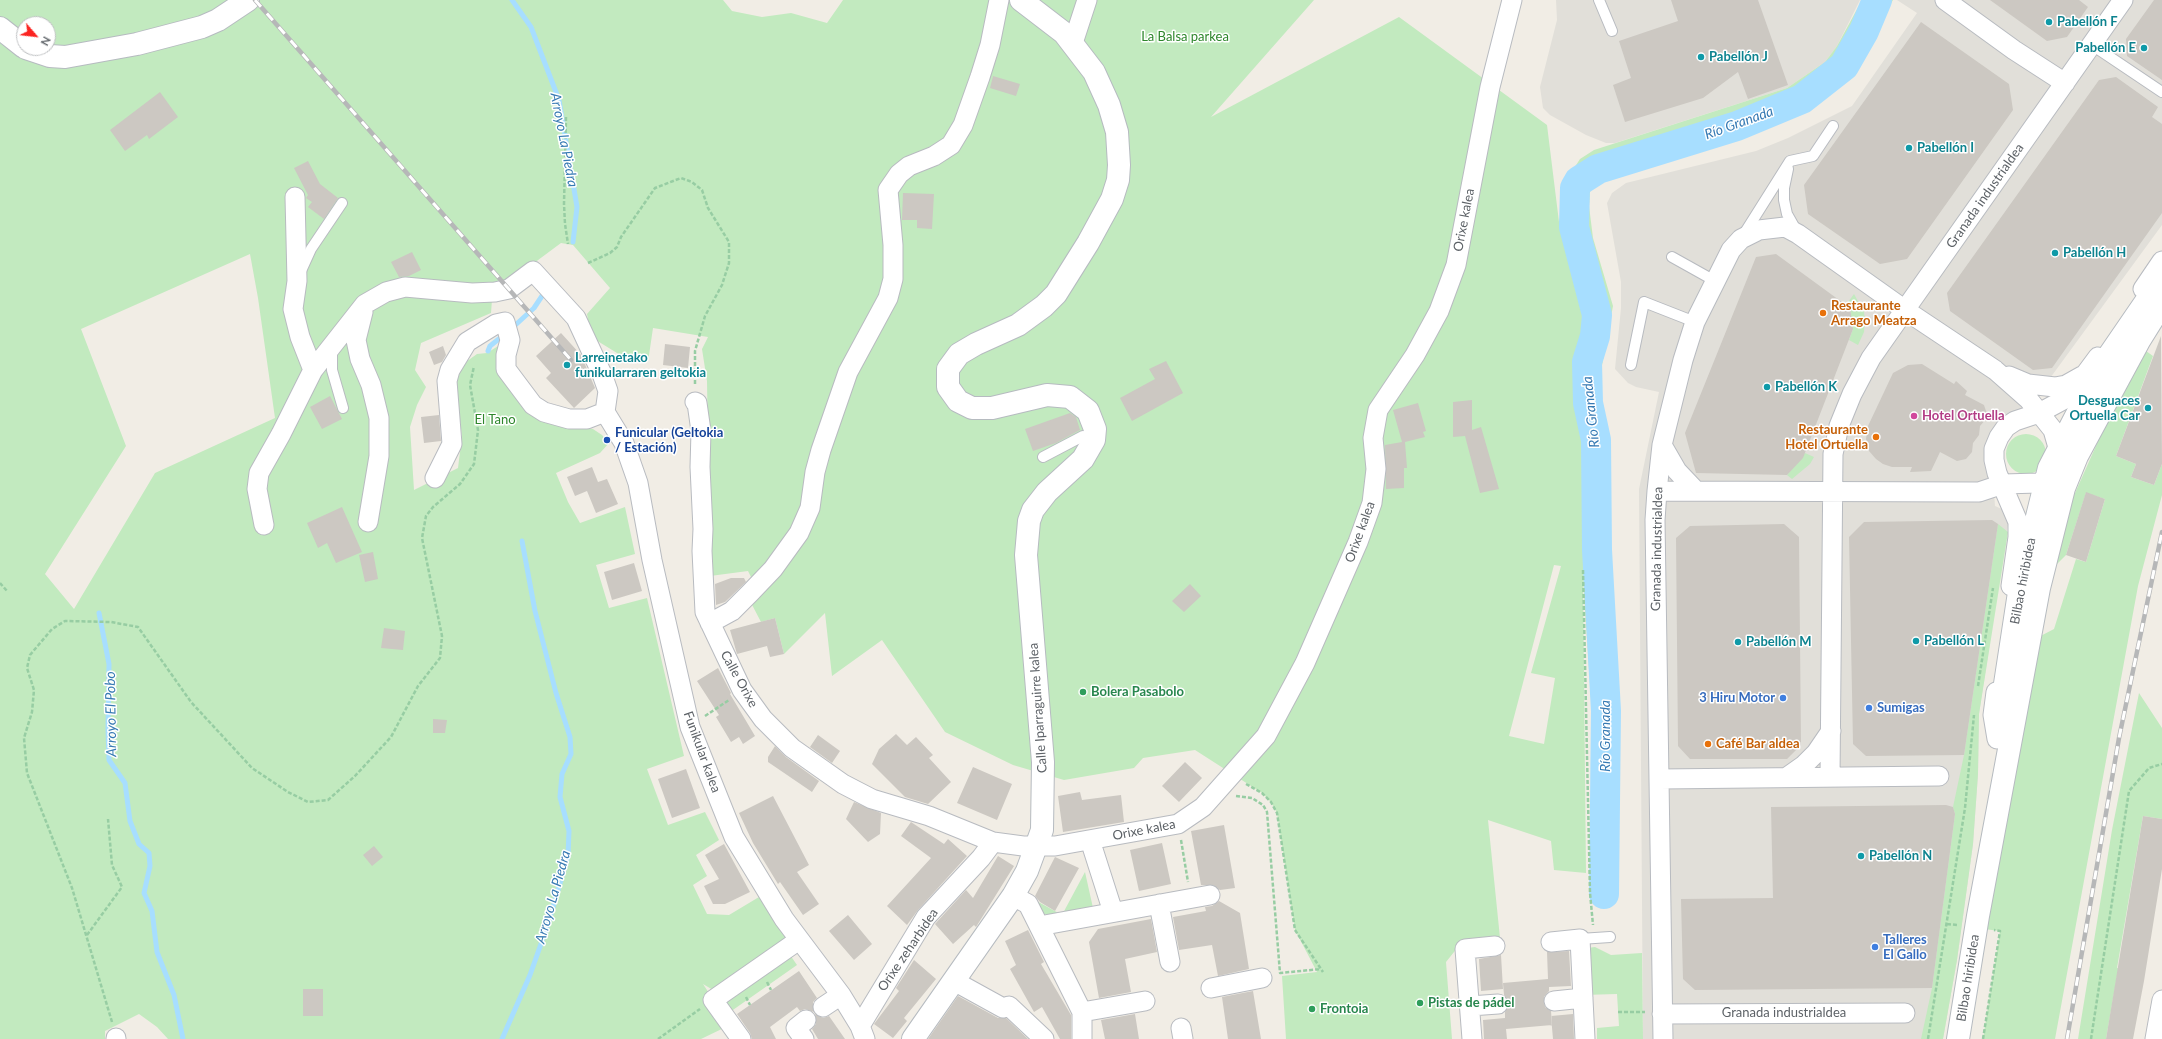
<!DOCTYPE html>
<meta charset="utf-8">
<style>
body{margin:0}
#map{position:relative;width:2162px;height:1039px;overflow:hidden;background:#f1ede5;font-family:Lato,sans-serif}
canvas{display:block}
.north{position:absolute;left:16px;top:16px;width:40px;height:40px;box-sizing:border-box;background:#fff;border:1px solid #bec0c2;border-radius:50%;rotate:118deg;font-size:11px;font-weight:700;line-height:16px;text-align:center;color:#5d6267}
.north::after{content:'';display:block;margin:auto;width:14px;height:18px;background:#fb2421;clip-path:polygon(50% 0,100% 100%,50% 72%,0 100%)}
</style>
<div id="map">
<canvas width="2162" height="1039"></canvas>
<div class="north">N</div>
</div>
<script>
const g = document.querySelector('canvas').getContext('2d');
g.lineJoin = 'round';
function paint(path, color) { g.fillStyle = color; g.fill(path, 'evenodd'); }
const shape = rows => new Path2D(rows.map(r => 'M' + r).join(''));
function strokePath(path, color, width, dash) { g.strokeStyle = color; g.lineWidth = width; g.lineCap = dash ? 'butt' : 'round'; g.setLineDash(dash || []); g.stroke(path); }
function drawText(font, color, halo, rows, align = 'center') {
  g.font = font + ' Lato,sans-serif'; g.lineWidth = 3; g.setLineDash([]); g.textBaseline = 'middle'; g.strokeStyle = halo; g.fillStyle = color; for (const [text, x, y, turn = 0] of rows) {
    g.save(); g.translate(x, y); g.rotate((+turn || 0) * Math.PI / 180); g.textAlign = isNaN(turn) ? turn : align; if (halo) g.strokeText(text, 0, 0); g.fillText(text, 0, 0); g.restore();
  }
}
paint(shape([
 [1556,0,1860,0,1837,46,1825,62,1787,88,1615,143,1606,143,1586,135,1550,115,1543,108,1540,87,1557,20],
 [1897,0,2162,0,2162,225,2026,411,2010,418,1993,479,1995,506,2004,510,2009,517,1979,714,1978,774,1973,844,1957,960,1943,1039,1643,1039,1639,489,1659,392,1636,387,1628,383,1615,369,1621,308,1621,282,1607,203,1612,193,1626,183,1756,151,1788,138,1852,106,1917,13]
]), '#e1dfd9');
paint(shape([
 [0,0,723,0,732,11,762,17,791,13,827,23,843,0,1314,0,1211,117,1399,17,1547,125,1559,222,1569,176,1580,159,1594,150,1787,88,1825,62,1837,46,1862,0,1893,0,1874,32,1856,69,1813,107,1767,127,1612,172,1596,181,1590,192,1589,206,1593,238,1613,306,1600,376,1610,574,1604,894,1583,580,1586,873,1554,870,1551,841,1488,820,1500,938,1462,942,1446,962,1452,1039,1286,1039,1282,976,1317,972,1295,930,1277,813,1271,802,1262,793,1195,750,1143,758,1134,768,1064,780,1013,765,945,732,882,640,832,676,825,613,784,654,775,618,761,622,749,599,758,591,748,571,710,576,707,381,702,349,708,337,653,328,648,362,630,361,591,337,587,314,610,288,573,245,561,243,526,269,493,286,491,313,421,343,415,370,426,387,417,405,410,427,414,490,458,468,462,436,455,383,463,364,477,354,487,353,503,343,510,382,578,426,593,429,602,435,609,443,600,453,556,473,568,502,580,523,625,507,635,554,596,565,609,608,647,598,684,756,647,769,668,825,705,812,719,840,696,855,707,876,693,885,707,914,729,915,759,897,787,938,713,990,703,984,730,1025,701,1039,168,1039,157,1027,139,1014,105,1031,105,1039,0,1039],
 [24,24,48,24,48,48,24,48],
 [250,254,258,298,275,418,155,473,74,609,45,574,126,446,81,329],
 [1554,565,1561,566,1531,673,1555,678,1544,744,1509,736],
 [1854,294,1864,312,1865,321,1864,332,1858,345,1849,340,1853,329,1850,308,1846,305],
 [2146,351,2153,356,2116,456,2136,464,2131,477,2154,485,2162,464,2162,495,2138,586,2055,1039,1983,1039,2000,931,1976,928,2029,642,2054,629,2076,559,2086,562,2105,499,2086,493,2066,555,2056,565,2071,502,2116,401],
 '2006 454a20 20 0 1 1 40 0a20 20 0 1 1-40 0Z',
 [1805,453,1814,457,1810,464,1792,479,1787,475],
 [1998,524,2008,532,1979,714,1978,774,1973,844,1957,960,1943,1039,1921,1039,1932,988,1955,814,1953,807,1964,755],
 [2139,693,2162,728,2162,819,2143,816,2117,968,2144,973,2117,976,2106,1039,2078,1039,2112,830],
 [1085,872,1093,908,1062,915,1042,914,1033,899,1062,915],
 [1595,947,1611,955,1642,953,1643,1039,1597,1039,1597,1028,1619,1026,1617,994,1583,995,1580,949],
 [788,952,797,965,730,1012,721,999]
]), '#c2eabf');
strokePath(shape([
 [512,0,531,27,559,100,577,207,573,242],
 [511,329,534,308,544,293],
 [488,351,490,346,505,334],
 [99,613,109,664,108,729,109,760,125,783,130,821,139,844,149,853,150,866,144,893,152,911,157,952,174,995,183,1039],
 [502,1039,530,975,548,924,568,856,569,831,560,797,562,774,571,754,570,737,556,693,535,611,522,541]
]), '#a7deff', 5);
strokePath(shape([
 [1604,894,1606,711,1597,550,1596,440,1588,403,1587,362,1595,336,1597,315,1574,227,1575,188,1579,181,1598,169,1737,126,1802,99,1844,66,1864,31,1877,0]
]), '#a7deff', 30);
paint(shape([
 [1671,0,1758,0,1788,85,1748,99,1738,72,1703,98,1625,122,1613,85,1631,78,1619,41,1678,21],
 [1990,0,2079,0,2088,7,2067,37,2047,41],
 [2154,0,2162,0,2162,80,2127,56,2126,39],
 [1921,22,2009,84,2013,110,1907,259,1880,264,1808,214,1804,185],
 [993,76,1020,84,1016,96,990,88],
 [2116,77,2158,107,2152,117,2162,124,2162,213,2052,368,2033,370,1950,311,1947,293,2099,80],
 [160,92,178,117,149,139,147,135,125,151,110,130],
 [308,161,320,184,338,198,324,219,308,207,312,202,306,198,308,195,294,168],
 [903,193,934,194,932,229,917,228,917,220,902,220],
 [412,252,421,270,409,276,399,277,391,262],
 [1776,254,1850,308,1853,329,1803,458,1787,475,1696,473,1685,433,1756,257],
 [561,333,581,355,595,388,574,408,546,378,551,373,536,356],
 [2161,336,2162,464,2154,485,2131,477,2136,464,2116,456],
 [665,344,690,347,688,368,663,365],
 [443,346,446,355,442,362,434,365,429,352],
 [1166,361,1183,393,1132,421,1120,398,1155,379,1149,369],
 [1922,364,1954,384,1956,381,1967,391,1965,395,1984,405,1987,414,1986,419,1980,426,1979,435,1973,443,1972,452,1966,459,1957,461,1940,452,1931,471,1910,472,1912,467,1892,467,1883,464,1876,459,1869,451,1866,439,1868,426,1893,373,1908,365],
 [330,396,342,419,322,429,310,407],
 [1472,400,1472,430,1481,427,1499,489,1480,493,1465,436,1453,437,1453,402],
 [1418,403,1426,431,1423,432,1425,437,1405,442,1407,468,1404,468,1404,488,1386,489,1385,445,1402,442,1393,410],
 [1070,413,1076,417,1080,430,1056,443,1033,451,1025,429],
 [439,415,441,441,424,443,421,417],
 [592,467,598,482,607,479,618,504,596,513,587,491,575,496,567,477],
 [2086,492,2105,499,2086,562,2066,555],
 [342,507,362,552,336,563,327,543,318,548,307,523],
 [1992,520,1998,524,1964,755,1866,756,1853,744,1849,537,1864,522],
 [1784,524,1799,537,1801,745,1787,759,1690,759,1678,746,1676,538,1690,526],
 [373,552,378,579,365,582,359,555],
 [634,563,642,591,612,600,604,572],
 [731,578,744,578,746,582,725,602,716,605,715,584],
 [1190,584,1201,596,1184,612,1172,601],
 [775,618,784,654,770,657,767,646,737,654,730,630],
 [384,628,405,631,403,650,381,648],
 [718,668,731,693,730,694,755,736,743,744,739,737,731,742,716,717,719,715,697,681],
 [433,719,447,720,445,733,433,733],
 [896,734,907,745,916,737,933,755,929,758,951,782,928,804,905,797,872,764,879,749],
 [818,735,840,751,832,763,810,747],
 [775,746,786,757,819,781,812,792,768,762,768,757],
 [1185,762,1202,778,1179,802,1162,786],
 [973,767,1012,784,997,820,957,803],
 [686,769,700,808,672,818,658,779],
 [1080,792,1082,800,1121,795,1124,822,1063,832,1058,796],
 [773,796,809,865,797,872,819,904,803,915,780,882,778,884,753,843,739,813],
 [854,802,881,813,880,834,868,842,846,819],
 [1946,805,1953,807,1955,814,1932,988,1695,990,1683,979,1681,899,1773,898,1771,807],
 [2143,816,2162,819,2162,869,2144,981,2133,1039,2106,1039],
 [911,822,944,844,948,839,967,856,918,910,907,925,887,906,931,858,901,836],
 [1224,825,1235,888,1220,890,1213,885,1201,885,1191,831],
 [1162,843,1171,884,1139,891,1130,850],
 [724,844,750,892,725,904,713,904,704,886,719,879,705,855],
 [374,846,383,857,372,866,363,855],
 [998,856,1014,866,976,927,974,925,953,944,935,924,966,890,973,898],
 [1055,857,1079,868,1055,911,1040,902,1035,896],
 [1219,901,1240,913,1249,969,1218,976,1212,945,1179,950,1173,917,1206,911,1205,907,1212,906],
 [848,915,872,944,854,960,829,931],
 [1151,919,1157,952,1125,959,1131,992,1099,998,1089,942,1098,929],
 [1028,930,1044,962,1041,964,1071,1015,1071,1039,1060,1039,1042,1007,1034,1012,1010,969,1016,965,1005,941],
 [1569,951,1571,986,1549,987,1549,991,1544,997,1545,1007,1551,1011,1552,1025,1506,1029,1507,1039,1484,1039,1483,1020,1505,1018,1505,1012,1509,1004,1504,995,1503,983,1548,979,1547,952],
 [1501,955,1503,989,1481,991,1479,959],
 [914,960,936,979,904,1018,907,1021,893,1038,874,1024,899,991,896,988],
 [799,971,817,998,813,1002,814,1012,805,1009,800,1011,797,1007,770,1027,776,1039,752,1039,750,1033,737,1014],
 [303,989,323,989,323,1016,303,1016],
 [1253,991,1261,1039,1228,1039,1222,997],
 [958,996,998,1018,1006,1018,1028,1039,928,1039],
 [815,1014,823,1018,829,1016,845,1039,818,1039,812,1029,816,1024],
 [1135,1014,1139,1039,1105,1039,1101,1020],
 [1573,1014,1574,1039,1553,1039,1551,1016]
]), '#ccc8c2');
const lane = shape([
 [1599,0,1612,31],
 [2092,45,2162,92],
 [1788,169,1784,188,1784,200,1787,214,1796,230],
 [1744,234,1790,161,1813,156,1833,126],
 [1672,257,1715,281],
 [301,271,311,249,342,203],
 [332,348,332,370,343,408],
 [1631,365,1644,302,1695,322],
 [1043,457,1083,436,1094,440],
 [1580,939,1610,937]
]);
const street = shape([
 [1945,0,2014,50,2065,83],
 [1073,43,1087,0],
 [295,197,297,281,293,309,300,337,313,370],
 [2143,289,2162,261],
 [363,312,356,340,360,359,371,385,379,418,379,456,368,522],
 [2009,376,2028,384,2055,387,2066,385,2082,376],
 [695,402,697,403,701,431,700,467,703,529,702,551,705,612,742,690,763,719,792,748,843,784,872,799,929,816,993,842,1023,846,1055,846,1178,824,1203,807,1266,736,1305,663,1358,542,1372,503,1376,469,1373,438,1378,410,1415,355,1439,311,1456,265,1490,87,1512,0],
 [605,412,624,443,638,483,652,560,690,727,734,837,784,919,841,995,860,1026,865,1039],
 [1662,445,1677,471,1696,491],
 [435,478,452,444,447,381,450,370,467,342,496,324,505,322,510,340,506,355,506,369,533,405,544,412,569,419,587,419,605,412],
 [1657,491,1979,492,2003,484,2039,483,2056,471],
 [264,525,257,489,259,473,281,434,313,370,365,304,386,292,405,287,472,293,495,292,509,289,533,271,576,318,602,374,608,391,605,412],
 [2011,586,2018,537,2018,522,1997,473,1994,460,1994,449,1999,437,2006,427,2015,421,2039,413,2065,399,2078,384,2098,357],
 [710,623,732,611,750,593,773,569,799,533,810,508,815,472,821,450,848,372,888,298,893,279,893,245,888,190,899,174,909,166,934,156,951,145,963,125,980,77,990,45,999,0],
 [1996,692,1993,715,1997,739],
 [1787,777,1804,765,1816,753,1831,731],
 [1830,777,1833,454,1839,426,1852,394,1871,358,2123,0],
 [1660,779,1939,776],
 [1090,840,1113,912],
 [1013,896,1028,904,1082,1012,1082,1039],
 [1159,904,1170,962],
 [1039,926,1210,895],
 [1551,942,1580,939,1585,1039],
 [954,981,1003,1008,1009,1006,1044,1039],
 [1211,988,1262,978],
 [1554,1001,1583,998],
 [1470,1006,1498,1004],
 [823,1007,841,995],
 [1082,1012,1145,1001],
 [1662,1014,1905,1013],
 [860,1026,926,917,981,858,993,842],
 [1181,1028,1183,1039],
 [116,1038,116,1039],
 [741,1039,713,1000,799,940],
 [804,1039,796,1028,806,1020],
 [1472,1039,1465,949,1495,946],
 [1663,1039,1655,520,1657,491,1662,445,1683,360,1695,322,1731,250,1741,239,1759,230,1785,227,1798,234,1905,310,1995,370,2029,400,2053,430,2061,458],
 [2155,1039,2162,1000]
]);
const secondary = shape([
 [0,28,24,47],
 [26,48,50,56,65,57,137,44,202,27,218,20,248,0],
 [2001,710,2020,586,2049,468,2103,364,2162,278],
 [913,1039,1013,896,1027,871,1042,830,1043,762,1026,555,1029,521,1033,510,1047,492,1083,459,1094,440,1095,429,1088,411,1070,397,1047,395,992,408,972,408,958,401,948,387,948,369,959,354,976,344,1018,325,1044,306,1056,294,1088,243,1112,199,1118,180,1119,165,1117,132,1109,105,1094,72,1064,33,1021,0],
 [1958,1039,1978,916,2039,588,2064,488,2077,456,2139,341,2162,304]
]);
strokePath(lane, '#b8bbc0', 12);
strokePath(street, '#b8bbc0', 21);
strokePath(secondary, '#b6bbc0', 24);
strokePath(shape([
 [566,117,564,204,565,224,568,244],
 [588,263,610,253,617,247,621,237,655,188,681,178,692,182,702,190,708,208,729,242,729,263,722,285,705,316,695,351,695,386],
 [1583,570,1590,893,1593,925],
 [0,583,7,591],
 [1978,686,1993,588],
 [705,716,729,700],
 [1246,784,1262,793,1271,802,1277,813,1295,930,1323,972],
 [1236,796,1252,798,1263,805,1267,812,1280,973,1321,969],
 [1181,840,1188,882],
 [1947,924,1957,925],
 [87,935,122,887,112,865,108,819],
 [767,982,771,990],
 [746,997,750,1005],
 [1618,1012,1645,1012],
 [112,1022,72,888,27,773,24,738,32,712,34,690,27,668,30,655,52,629,65,621,111,622,138,627,191,702,252,768,288,792,308,802,328,800,355,776,391,737,418,686,440,658,442,636,422,538,426,516,433,507,460,484,474,464,478,430,470,385,474,366],
 [658,1039,700,1009],
 [1928,1039,1965,808,1974,715],
 [1983,1039,2000,931,1994,930],
 [2091,1039,2129,791,2149,768,2162,764]
]), '#97cda3', 2.5, [4, 2]);
strokePath(lane, '#fff', 10);
strokePath(street, '#fff', 19);
strokePath(secondary, '#fff', 22);
const rail = shape([
 [255,0,571,360],
 [2067,1039,2119,738,2162,532]
]);
strokePath(rail, '#b6b7b8', 4.5);
strokePath(rail, '#fff', 3, [9]);
for (const [x, y, r, color] of [
 [2049,22,4,"#0f9aa8"],
 [2144,48,4,"#0f9aa8"],
 [1701,57,4,"#0f9aa8"],
 [1909,148,4,"#0f9aa8"],
 [2055,253,4,"#0f9aa8"],
 [1823,313,4,"#e8710a"],
 [567,365,4,"#0f9aa8"],
 [1767,387,4,"#0f9aa8"],
 [2148,408,4,"#0f9aa8"],
 [1914,416,4,"#d1479c"],
 [1876,437,4,"#e8710a"],
 [607,440,4,"#1a4fb4"],
 [1916,641,4,"#0f9aa8"],
 [1738,642,4,"#0f9aa8"],
 [1083,692,4,"#2e9e5b"],
 [1783,698,4,"#3f7fe0"],
 [1869,708,4,"#3f7fe0"],
 [1708,744,4,"#e8710a"],
 [1861,856,4,"#0f9aa8"],
 [1875,947,4,"#3f7fe0"],
 [1420,1003,4,"#2e9e5b"],
 [1312,1009,4,"#2e9e5b"]
]) { const dot = new Path2D(); dot.arc(x, y, r, 0, 2 * Math.PI); g.fillStyle = color; g.fill(dot); strokePath(dot, '#fff', 1.5); }
drawText('bold 13px', '#0d838f', '#fff', [
 ["Pabellón F",2057,22],
 ["Pabellón E",2136,48,"right"],
 ["Pabellón J",1709,57],
 ["Pabellón I",1917,148],
 ["Pabellón H",2063,253],
 ["Larreinetako",575,358],
 ["funikularraren geltokia",575,373],
 ["Pabellón K",1775,387],
 ["Desguaces",2140,401,"right"],
 ["Ortuella Car",2140,416,"right"],
 ["Pabellón L",1924,641],
 ["Pabellón M",1746,642],
 ["Pabellón N",1869,856]
], 'left');
drawText('13px', '#2e862c', '#fff', [
 ["La Balsa parkea",1185,37],
 ["El Tano",495,420]
]);
drawText('13px', '#5d6267', '#fff', [
 ["Granada industrialdea",1985,196,-55],
 ["Orixe kalea",1464,220,-79],
 ["Orixe kalea",1360,532,-70],
 ["Granada industrialdea",1657,549,-89],
 ["Bilbao hiribidea",2023,581,-79],
 ["Calle Orixe",739,679,61],
 ["Calle Iparraguirre kalea",1038,708,-94],
 ["Funikular kalea",702,752,70],
 ["Orixe kalea",1144,830,-11],
 ["Orixe zeharbidea",908,950,-56],
 ["Bilbao hiribidea",1968,978,-81],
 ["Granada industrialdea",1784,1013]
]);
drawText('bold 13px', '#c56008', '#fff', [
 ["Restaurante",1831,306],
 ["Arrago Meatza",1831,321],
 ["Restaurante",1868,430,"right"],
 ["Hotel Ortuella",1868,445,"right"],
 ["Café Bar aldea",1716,744]
], 'left');
drawText('bold 13px', '#b23c85', '#fff', [
 ["Hotel Ortuella",1922,416]
], 'left');
drawText('bold 13px', '#164399', '#fff', [
 ["Funicular (Geltokia",615,433],
 ["/ Estación)",615,448]
], 'left');
drawText('bold 13px', '#27864d', '#fff', [
 ["Bolera Pasabolo",1091,692],
 ["Pistas de pádel",1428,1003],
 ["Frontoia",1320,1009]
], 'left');
drawText('bold 13px', '#366cbe', '#fff', [
 ["3 Hiru Motor",1775,698,"right"],
 ["Sumigas",1877,708],
 ["Talleres",1883,940],
 ["El Gallo",1883,955]
], 'left');
drawText('italic 14px', '#367ab3', '#fff', [
 ["Río Granada",1739,123,-20],
 ["Arroyo La Piedra",564,140,79],
 ["Río Granada",1591,412,-96],
 ["Arroyo El Pobo",111,714,-91],
 ["Río Granada",1605,736,-90],
 ["Arroyo La Piedra",553,897,-74]
]);
</script>
